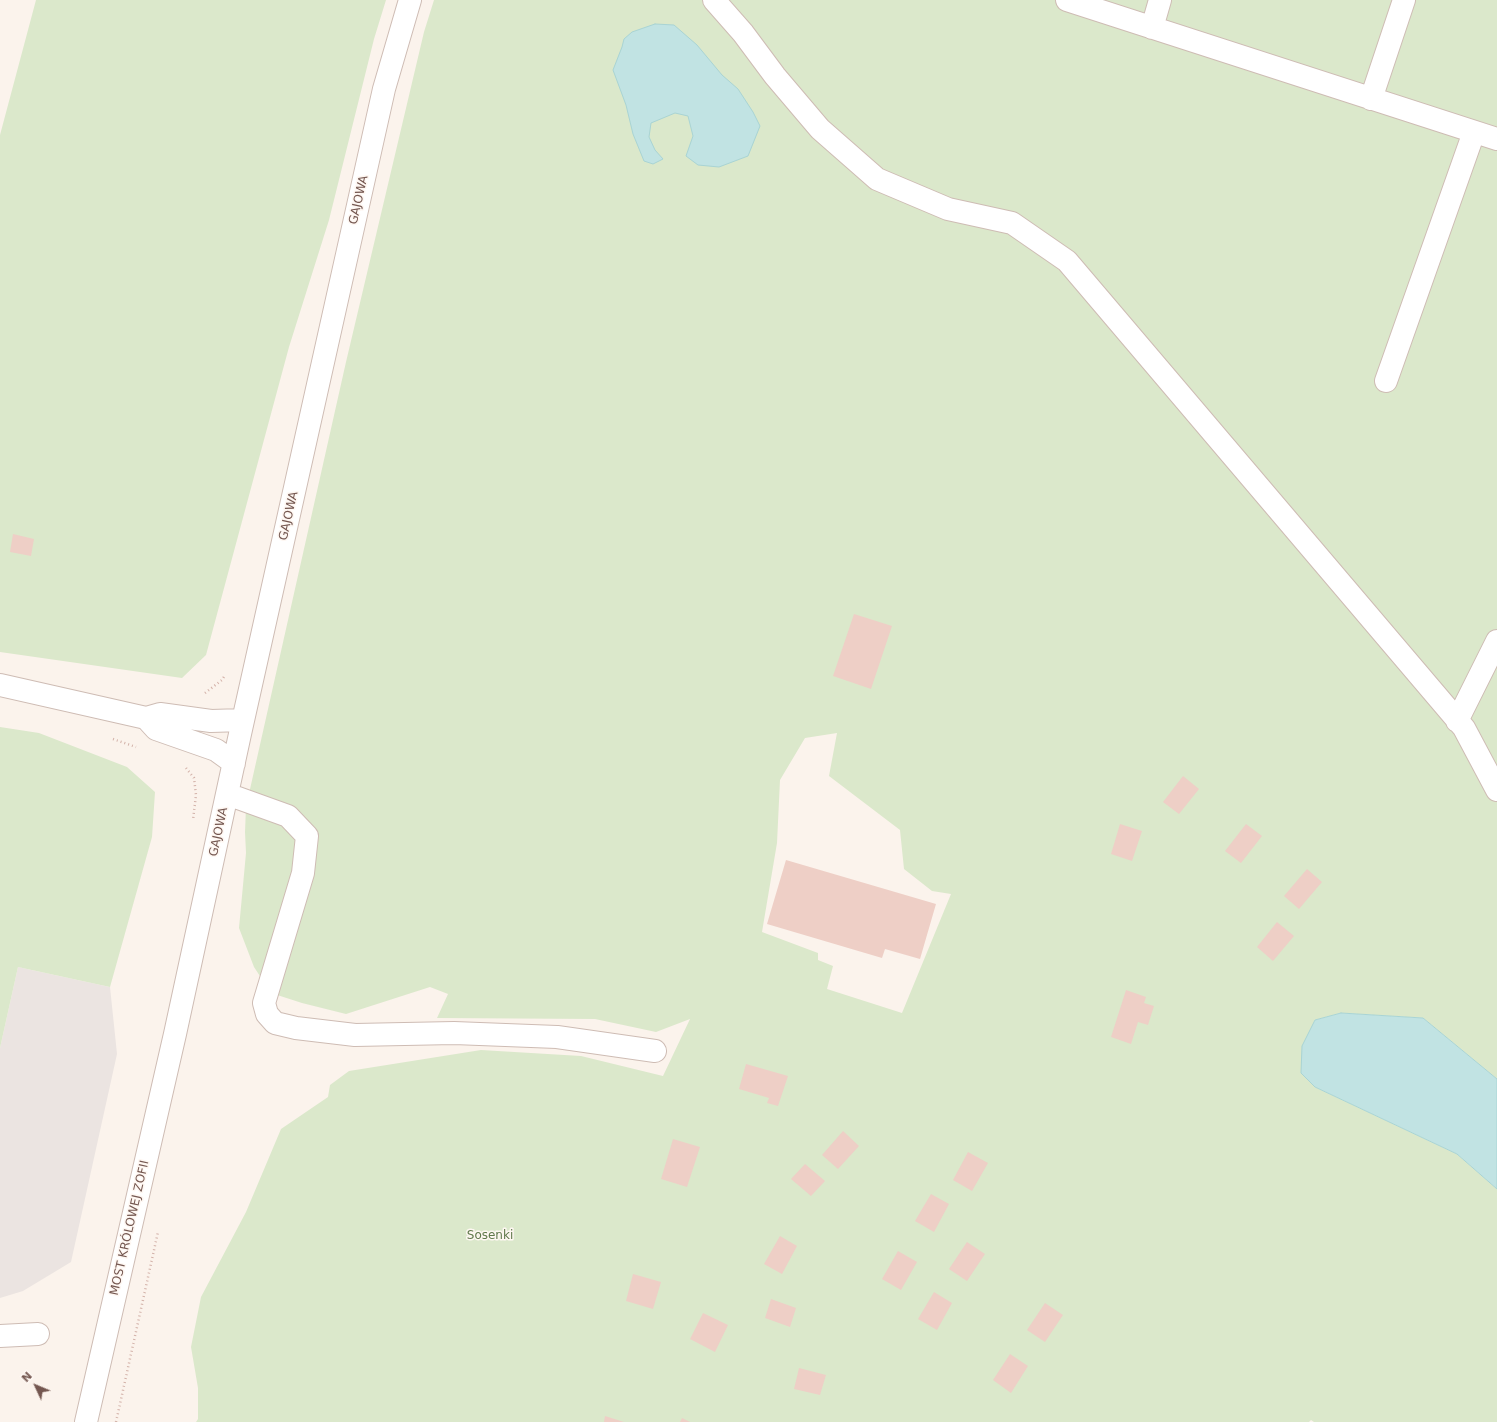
<!DOCTYPE html>
<meta charset="utf-8">
<style>
body{margin:0}
#map{position:relative;width:1497px;height:1422px;overflow:hidden;background:#fbf3ec;font-family:"DejaVu Sans",sans-serif}
canvas{display:block}
.north{position:absolute;left:16px;top:1366px;width:40px;height:40px;-webkit-text-stroke:3px #fef7f2;paint-order:stroke;rotate:314deg;font-size:11px;font-weight:700;line-height:16px;text-align:center;color:#745750}
.north::after{content:'';display:block;margin:auto;width:14px;height:18px;background:#745750;clip-path:polygon(50% 0,100% 100%,50% 72%,0 100%)}
</style>
<div id="map">
<canvas width="1497" height="1422"></canvas>
<div class="north">N</div>
</div>
<script>
const g = document.querySelector('canvas').getContext('2d');
g.lineJoin = 'round';
function paint(path, color) { g.fillStyle = color; g.fill(path, 'evenodd'); }
const shape = rows => new Path2D(rows.map(r => 'M' + r).join(''));
function strokePath(path, color, width, dash) { g.strokeStyle = color; g.lineWidth = width; g.lineCap = dash ? 'butt' : 'round'; g.setLineDash(dash || []); g.stroke(path); }
function drawText(font, color, halo, rows, align = 'center') {
  g.font = font + ' "DejaVu Sans",sans-serif'; g.lineWidth = 3; g.setLineDash([]); g.textBaseline = 'middle'; g.strokeStyle = halo; g.fillStyle = color; for (const [text, x, y, turn = 0] of rows) {
    g.save(); g.translate(x, y); g.rotate((+turn || 0) * Math.PI / 180); g.textAlign = isNaN(turn) ? turn : align; if (halo) g.strokeText(text, 0, 0); g.fillText(text, 0, 0); g.restore();
  }
}
paint(shape([
 [18,967,110,987,117,1054,71,1262,23,1291,0,1298,0,1048]
]), '#ebe4e1');
paint(shape([
 [36,0,386,0,374,39,329,220,289,347,206,655,182,678,0,652,0,135],
 [434,0,1497,0,1497,1079,1423,1018,1341,1013,1315,1020,1301,1073,1315,1087,1457,1154,1497,1189,1497,1422,1314,1422,1311,1420,1309,1422,196,1422,198,1419,198,1388,191,1347,201,1297,246,1212,281,1129,328,1097,330,1085,349,1071,481,1050,581,1056,663,1076,690,1019,656,1032,595,1019,437,1018,448,994,430,987,346,1014,302,1003,271,993,254,967,239,928,246,853,245,832,246,807,346,362,424,32],
 [837,733,829,776,900,830,904,869,932,891,951,894,902,1013,827,989,833,966,818,960,818,953,762,932,777,843,780,780,805,738],
 [0,727,39,733,127,767,155,792,152,837,110,987,18,967,0,1048]
]), '#dbe8cb');
const water = shape([
 [655,24,674,25,697,45,722,75,738,89,753,112,760,126,748,156,719,167,698,165,686,156,693,136,688,116,675,113,651,123,649,137,655,150,663,159,653,164,644,161,633,134,626,105,613,70,622,47,624,39,632,32,655,24],
 [1341,1013,1423,1018,1497,1079,1497,1189,1457,1154,1315,1087,1301,1073,1302,1046,1315,1020,1341,1013]
]);
paint(water, '#c1e3e3');
strokePath(water, '#a9d4d4', 1);
paint(shape([
 [13,534,34,539,31,556,10,552],
 [854,614,892,626,871,689,833,676],
 [1183,776,1199,789,1179,814,1163,802],
 [1120,824,1142,831,1132,861,1111,854],
 [1246,824,1262,836,1241,863,1225,851],
 [786,860,936,904,920,959,885,949,882,958,767,924],
 [1307,869,1322,882,1299,909,1284,896],
 [1277,922,1294,936,1273,961,1257,947],
 [1126,990,1146,997,1144,1003,1154,1006,1148,1025,1138,1022,1131,1044,1111,1037],
 [746,1064,788,1076,778,1106,767,1103,769,1098,739,1089],
 [843,1131,859,1146,838,1169,822,1155],
 [673,1139,700,1147,687,1187,661,1179],
 [968,1152,988,1163,972,1191,953,1180],
 [805,1164,825,1181,811,1196,791,1179],
 [931,1194,949,1204,934,1232,915,1221],
 [780,1236,797,1246,782,1274,764,1264],
 [967,1242,985,1254,967,1281,949,1269],
 [898,1251,917,1262,901,1290,882,1279],
 [633,1274,661,1282,653,1309,626,1301],
 [934,1292,952,1303,937,1330,918,1319],
 [771,1299,796,1308,790,1327,765,1318],
 [1045,1303,1063,1315,1045,1342,1027,1330],
 [703,1313,728,1325,715,1352,690,1339],
 [1010,1354,1028,1366,1011,1393,993,1380],
 [799,1368,826,1375,820,1395,794,1389],
 [605,1416,624,1422,604,1422],
 [682,1418,690,1422,680,1422]
]), '#eecfc6');
const minor = shape([
 [714,0,743,33,775,76,820,129,877,179,948,209,1012,223,1067,261,1464,728,1497,790],
 [1067,0,1497,139],
 [1152,28,1160,0],
 [1371,99,1404,0],
 [1386,381,1474,132],
 [0,685,146,718,160,714,211,721,243,720],
 [146,718,156,729,216,750,234,763],
 [1457,721,1497,641],
 [227,794,288,816,307,836,303,873,264,1003,267,1014,275,1023,296,1028,355,1035,454,1033,557,1037,655,1051],
 [0,1336,38,1334],
 [86,1422,175,1034,240,734,384,89,410,0]
]);
strokePath(minor, '#cebcb4', 24);
strokePath(shape([
 [205,693,222,680,225,675],
 [113,739,136,747],
 [186,768,194,778,196,795,193,820],
 [116,1422,158,1232]
]), '#d3b2a9', 2.5, [1, 3]);
strokePath(minor, '#fff', 22);
drawText('12px', '#745750', '#fef7f2', [
 ["GAJOWA",359,200,-77],
 ["GAJOWA",289,516,-77],
 ["GAJOWA",219,832,-78],
 ["MOST KRÓLOWEJ ZOFII",130,1228,-77]
]);
drawText('12px', '#5f784a', '#fef7f2', [
 ["Sosenki",490,1236]
]);
</script>
